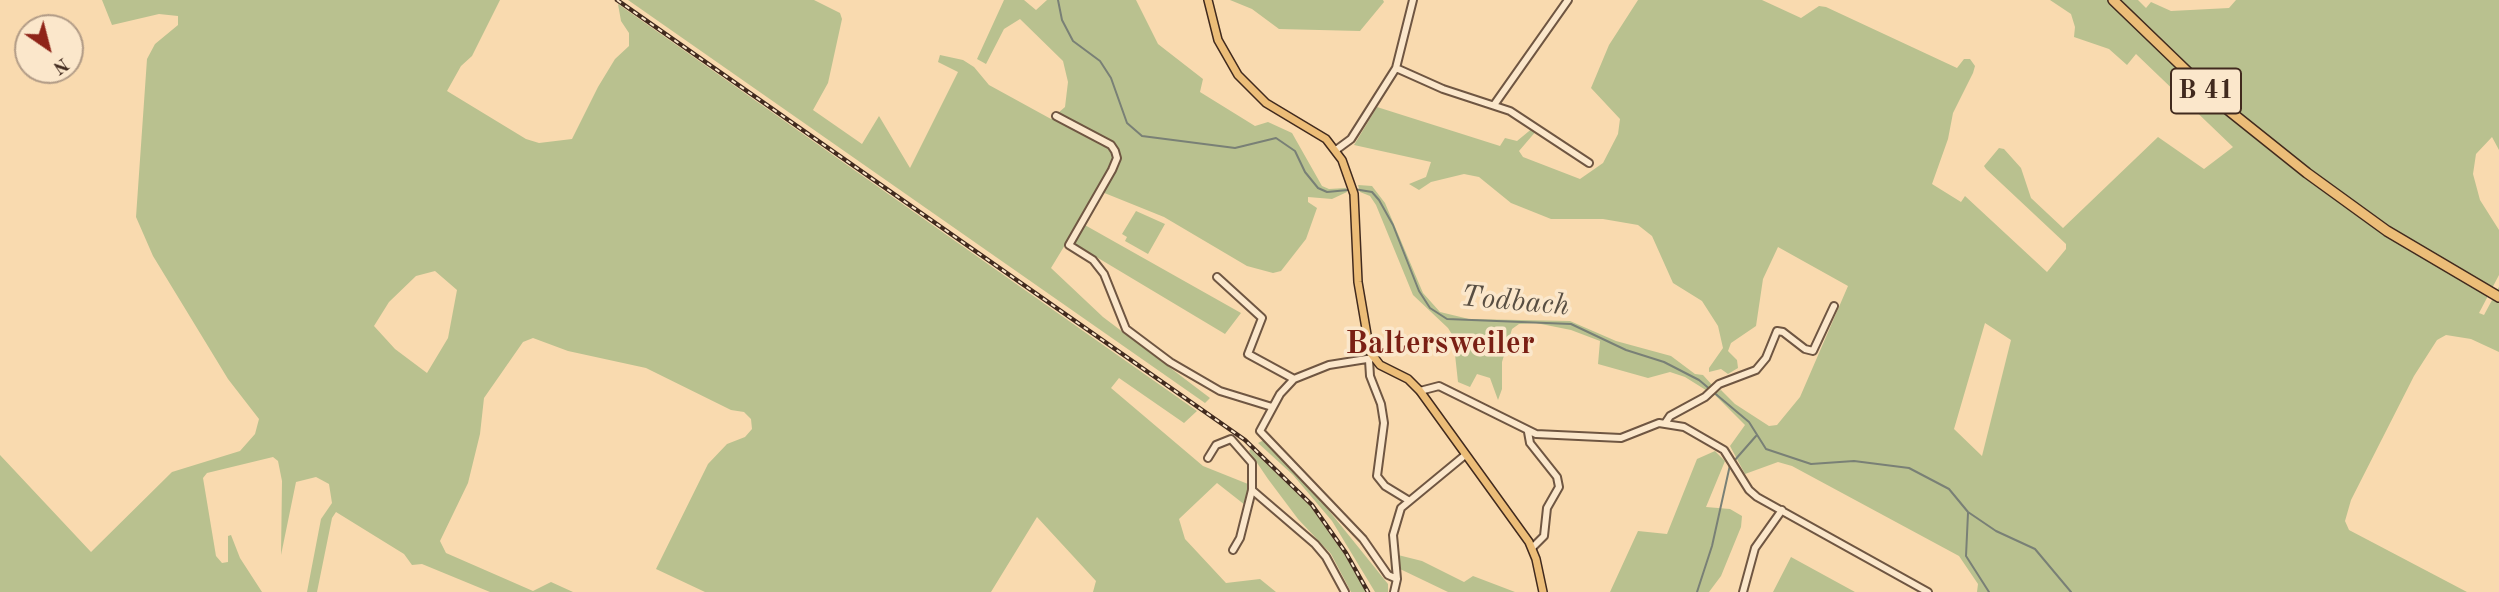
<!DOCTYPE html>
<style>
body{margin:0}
#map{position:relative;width:2499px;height:592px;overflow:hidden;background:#f9daaf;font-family:"Old Standard TT",serif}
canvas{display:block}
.north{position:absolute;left:14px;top:14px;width:70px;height:70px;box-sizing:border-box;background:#fbe7cb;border:2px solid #b19b86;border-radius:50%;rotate:145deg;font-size:19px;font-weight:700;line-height:28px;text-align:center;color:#412a1e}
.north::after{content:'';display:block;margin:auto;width:24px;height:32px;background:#8f2418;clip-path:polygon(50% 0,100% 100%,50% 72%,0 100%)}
</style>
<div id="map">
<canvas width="2499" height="592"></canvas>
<div class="north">N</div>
</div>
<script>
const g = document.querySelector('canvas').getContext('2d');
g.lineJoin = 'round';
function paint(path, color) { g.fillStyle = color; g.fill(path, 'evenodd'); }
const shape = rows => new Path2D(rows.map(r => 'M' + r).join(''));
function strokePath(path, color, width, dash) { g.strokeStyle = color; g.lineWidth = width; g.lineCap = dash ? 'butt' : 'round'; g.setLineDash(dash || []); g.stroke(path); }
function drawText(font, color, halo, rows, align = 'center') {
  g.font = font + ' "Old Standard TT",serif'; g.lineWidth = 7; g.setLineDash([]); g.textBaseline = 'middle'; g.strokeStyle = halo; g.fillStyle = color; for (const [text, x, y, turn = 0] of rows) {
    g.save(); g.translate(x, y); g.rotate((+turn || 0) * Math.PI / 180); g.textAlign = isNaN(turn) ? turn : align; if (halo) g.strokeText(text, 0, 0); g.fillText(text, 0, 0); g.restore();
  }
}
paint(shape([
 [102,0,500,0,472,56,461,66,447,91,526,139,539,143,572,139,598,87,615,59,629,46,629,33,621,21,618,4,1197,411,1184,423,1119,378,1111,388,1203,466,1248,484,1245,505,1217,483,1179,519,1185,539,1226,583,1260,579,1276,592,1093,592,1096,581,1037,517,991,592,705,592,656,569,708,464,727,444,745,437,752,429,751,419,744,412,731,410,646,368,568,351,533,338,523,342,484,398,480,434,468,483,440,541,446,553,533,591,551,582,573,592,490,592,422,564,412,565,404,554,336,512,332,518,317,592,307,592,321,519,332,503,329,484,316,477,296,482,281,555,282,481,278,461,273,457,207,473,203,478,216,556,222,563,228,562,228,536,231,535,240,558,262,592,0,592,0,455,91,552,172,472,240,451,255,434,259,419,228,379,153,256,136,217,147,59,155,44,178,25,178,16,159,14,112,25],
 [435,271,457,290,448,338,427,373,395,349,374,326,389,302,416,276],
 [628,0,814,0,840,13,842,19,828,83,813,110,862,144,879,116,910,168,958,72,938,62,940,55,963,60,974,67,989,85,1051,119,1065,107,1068,82,1063,61,1020,19,1004,29,986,64,977,59,1004,0,1024,0,1036,10,1047,0,1136,0,1158,44,1203,79,1200,92,1255,126,1268,122,1292,133,1322,186,1329,189,1346,188,1347,192,1332,199,1308,197,1308,202,1317,208,1306,239,1281,271,1273,273,1247,266,1164,217,1102,192,1083,224,1241,313,1225,334,1068,240,1051,268,1103,317,1210,398,1205,403],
 [1230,0,1383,0,1384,2,1360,31,1279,29,1252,9],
 [1638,0,1762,0,1801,18,1819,6,1826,7,1957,68,1964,59,1970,59,1975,66,1973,73,1953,113,1948,139,1932,184,1961,202,1965,196,2047,272,2066,249,2066,244,1986,169,1984,166,1999,148,2004,149,2021,168,2031,198,2063,228,2158,137,2204,169,2233,147,2136,54,2127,65,2109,49,2074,37,2075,27,2071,14,2050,0,2138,0,2146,8,2151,2,2171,11,2229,8,2236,0,2499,0,2499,150,2492,137,2476,154,2473,174,2480,200,2499,230,2499,275,2479,313,2484,315,2499,287,2499,352,2471,339,2446,335,2437,340,2414,376,2351,500,2345,521,2349,530,2467,592,1977,592,1978,584,1959,556,1792,466,1778,462,1745,474,1730,446,1745,425,1714,394,1721,390,1735,404,1769,426,1777,425,1800,397,1848,286,1778,247,1763,279,1756,326,1731,343,1728,351,1737,360,1738,368,1728,374,1721,369,1709,372,1709,368,1723,348,1718,326,1702,301,1673,283,1652,236,1638,225,1603,219,1551,219,1511,203,1479,177,1464,174,1431,182,1419,190,1409,184,1426,177,1431,162,1354,145,1377,107,1500,146,1505,138,1517,141,1534,127,1537,130,1519,151,1523,157,1580,179,1603,163,1618,134,1620,119,1591,88,1609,45],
 [1985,323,2011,340,1982,456,1954,429],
 [1358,185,1372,186,1385,203,1423,293,1440,312,1469,319,1570,321,1616,341,1671,356,1695,374,1703,375,1713,386,1709,392,1685,377,1670,372,1648,378,1598,364,1600,341,1571,330,1536,323,1519,324,1512,329,1502,362,1502,389,1498,400,1490,378,1477,374,1470,387,1458,382,1453,336,1448,328,1413,295,1376,205,1370,196,1360,192],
 [1136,211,1165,224,1148,254,1125,241,1127,237,1122,234],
 [1262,441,1266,441,1326,507,1388,584,1388,592,1375,592,1332,521,1293,475,1258,443],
 [1251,449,1310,506,1344,554,1366,592,1351,592,1331,554,1298,519,1268,479,1249,451],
 [1715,451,1725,461,1706,507,1730,509,1742,516,1741,527,1721,576,1709,592,1610,592,1638,531,1667,534,1697,459],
 [1398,555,1422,561,1464,582,1473,576,1515,592,1448,592,1400,569],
 [1791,557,1855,592,1773,592]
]), '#b9c18f');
strokePath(shape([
 [1058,0,1062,20,1073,41,1100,61,1111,78,1127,123,1142,136,1235,148,1276,138,1295,151,1305,172,1318,188,1327,192,1348,190],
 [1354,189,1372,192,1379,200,1393,225,1419,291,1430,308,1447,319,1571,324,1626,350,1664,362,1699,380,1749,422,1766,449,1811,464,1854,461,1909,468,1949,489,1968,512,1996,531,2035,549,2071,592],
 [1734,461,1756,436],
 [1968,513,1966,556,1989,592],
 [1697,592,1712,546,1730,465]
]), '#798076', 2);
const minor = shape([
 [1396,68,1443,89,1510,111,1589,163],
 [1494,105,1568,0],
 [1056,116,1111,145,1115,151,1117,158,1112,170,1069,245,1093,260,1104,274,1126,329,1170,362,1220,391,1272,407],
 [1336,150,1351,139,1396,68,1413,0],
 [1217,277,1262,318,1248,354,1294,379],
 [1373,358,1329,365,1294,379,1280,394,1260,431,1363,539,1388,575,1397,579],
 [1369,360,1370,376,1381,404,1384,423,1377,476,1385,486,1408,500],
 [1420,391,1439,386,1536,434,1621,438,1659,423,1684,427,1724,450,1749,490,1757,497,1928,592],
 [1666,422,1670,416,1705,397,1719,384,1756,370,1766,358,1777,331,1783,332,1805,349,1813,351,1834,306],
 [1528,432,1530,443,1557,477,1559,487,1547,508,1544,536,1532,548],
 [1208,458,1216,445,1231,439,1252,463,1252,490,1240,538,1233,550],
 [1252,490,1315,544,1326,557,1345,592],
 [1394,592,1397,579,1393,535,1401,508,1464,456],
 [1743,592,1755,548,1782,510]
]);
const major = shape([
 [1208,0,1218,40,1238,75,1266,103,1326,139,1342,160,1354,194,1358,282,1370,352,1380,365,1408,379,1420,391,1529,542,1536,559,1543,592]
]);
const highway = shape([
 [2113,0,2222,105,2307,173,2387,231,2499,297]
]);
strokePath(minor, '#6f5642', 10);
strokePath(major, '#412a1e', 10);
strokePath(highway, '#412a1e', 12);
strokePath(minor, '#fbe7cb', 6);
strokePath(major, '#ecbd78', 7);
strokePath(highway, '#ecbd78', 9);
const rail = shape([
 [617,0,1245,440,1312,505,1346,553,1368,592]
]);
strokePath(rail, '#412a1e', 4.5);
strokePath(rail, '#fbe7cb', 2, [5]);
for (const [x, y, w] of [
 [2206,91,70]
]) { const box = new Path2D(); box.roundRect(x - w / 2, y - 22.5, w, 45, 5); g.fillStyle = '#fbe7cb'; g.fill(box); strokePath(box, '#412a1e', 2); }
drawText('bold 26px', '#412a1e', null, [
 ["B 41",2206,91]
]);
drawText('italic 30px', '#584e42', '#fbe7cb', [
 ["Todbach",1515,302,5]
]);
drawText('bold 32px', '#7a1f14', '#fbe7cb', [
 ["Baltersweiler",1440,345]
]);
</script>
